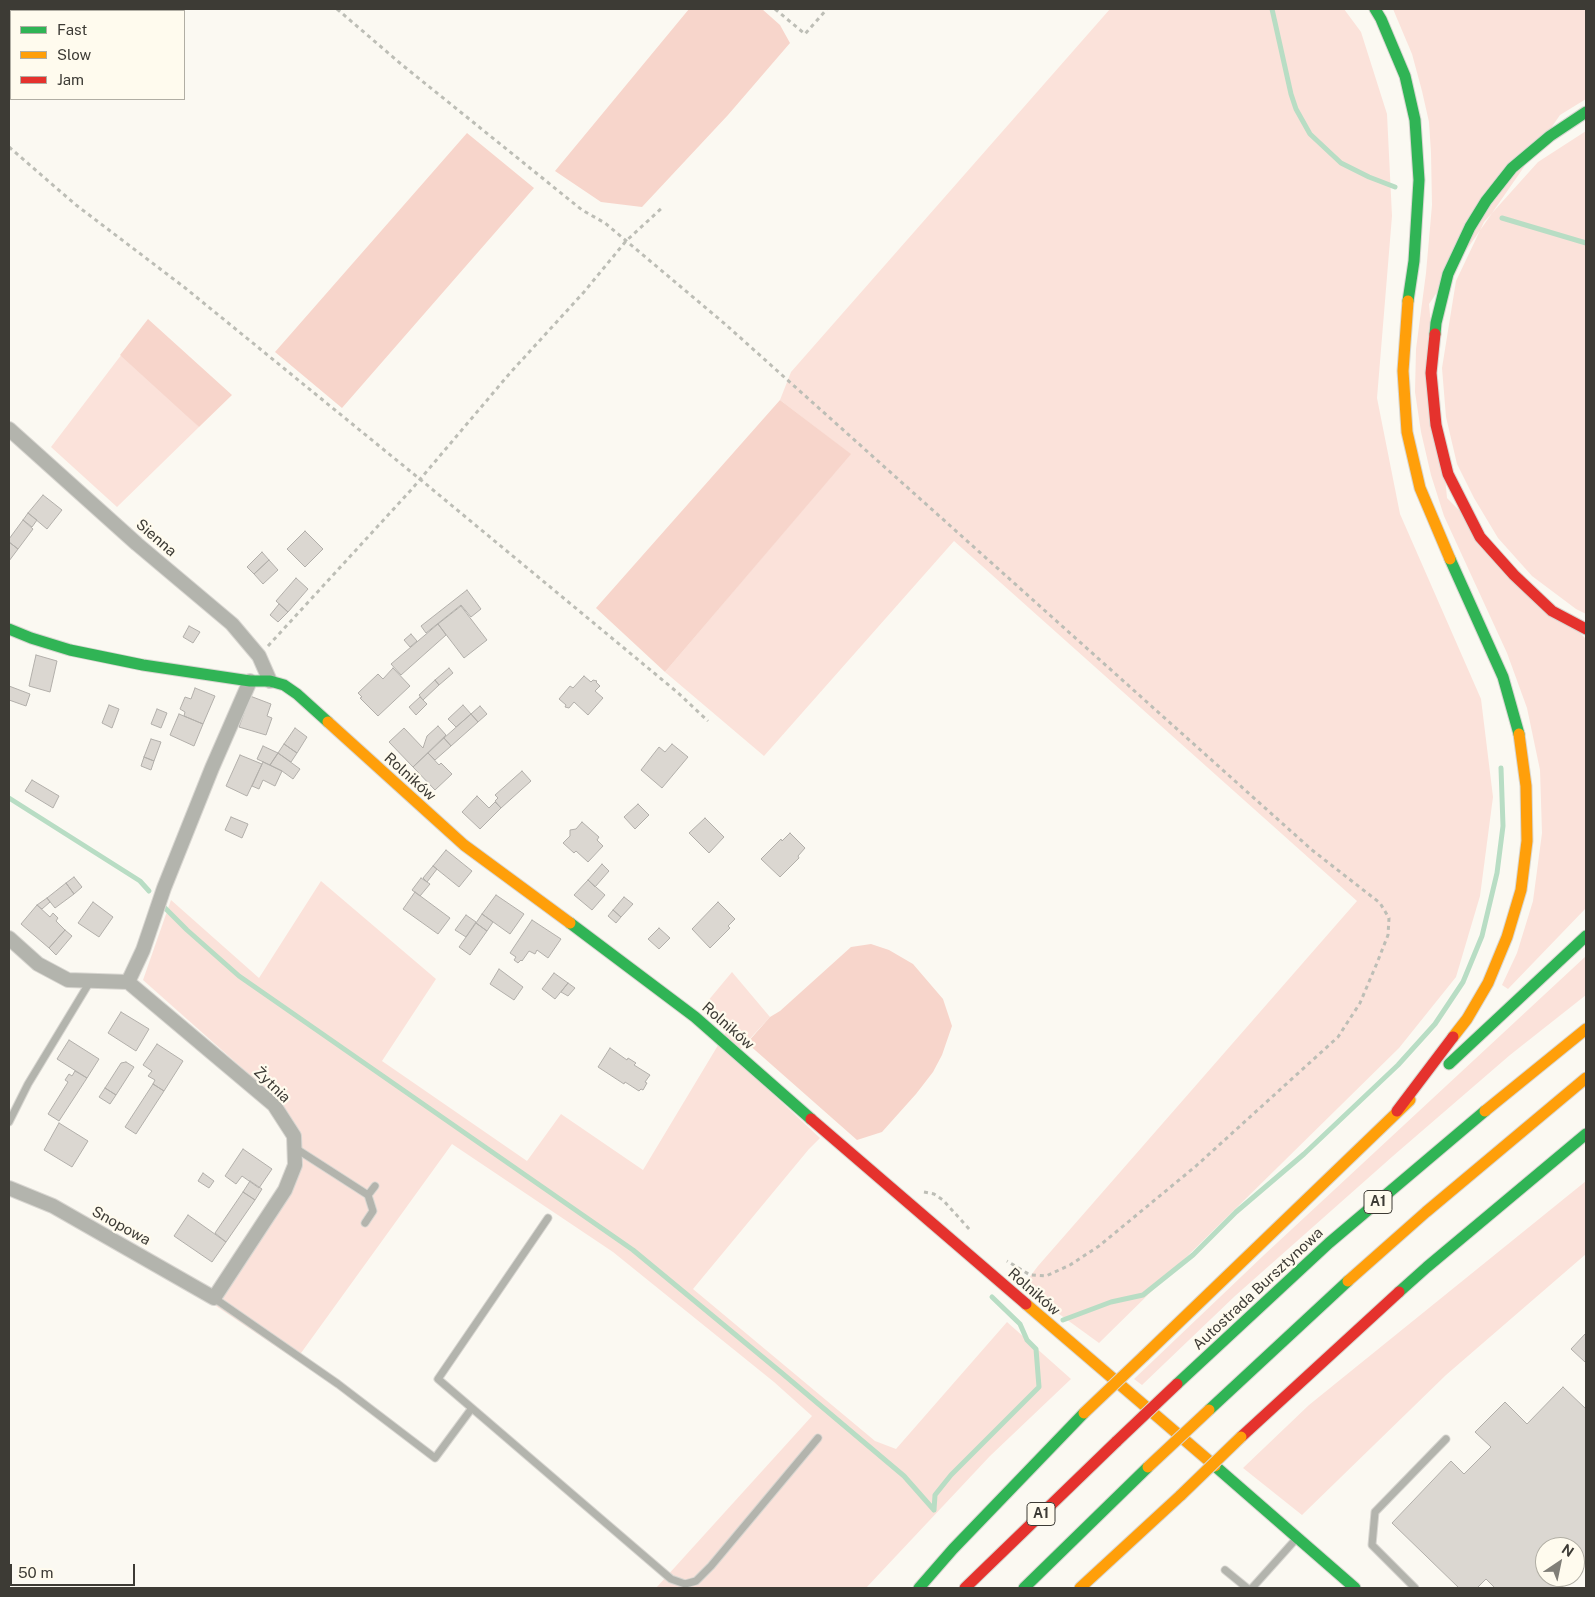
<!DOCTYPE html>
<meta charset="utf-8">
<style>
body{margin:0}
#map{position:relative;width:1595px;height:1597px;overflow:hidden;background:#fbf9f2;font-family:"Public Sans",sans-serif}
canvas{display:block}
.frame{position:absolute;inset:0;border:10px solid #3d3b35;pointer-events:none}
.legend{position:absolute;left:10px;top:10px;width:175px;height:90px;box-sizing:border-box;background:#fffbee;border:1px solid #b1aea4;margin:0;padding:6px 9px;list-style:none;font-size:15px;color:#3d3b35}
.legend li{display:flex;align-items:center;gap:10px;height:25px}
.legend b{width:25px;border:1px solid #b1aea4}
.north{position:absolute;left:1535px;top:1537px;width:50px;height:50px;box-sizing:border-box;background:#fffbee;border:1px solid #b1aea4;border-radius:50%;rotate:34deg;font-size:14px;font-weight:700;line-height:20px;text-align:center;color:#3d3b35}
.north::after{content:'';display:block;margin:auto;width:18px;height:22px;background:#807e77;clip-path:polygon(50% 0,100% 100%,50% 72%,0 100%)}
.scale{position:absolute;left:10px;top:1564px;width:125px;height:22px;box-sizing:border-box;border:2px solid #3d3b35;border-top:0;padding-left:6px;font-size:15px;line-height:18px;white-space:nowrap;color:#3d3b35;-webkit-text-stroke:4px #fffbee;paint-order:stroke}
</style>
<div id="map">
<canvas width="1595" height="1597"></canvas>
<div class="frame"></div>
<ul class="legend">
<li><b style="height:6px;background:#30b455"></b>Fast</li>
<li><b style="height:6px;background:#ff9f0a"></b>Slow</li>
<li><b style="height:6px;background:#e5322d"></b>Jam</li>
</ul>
<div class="north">N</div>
<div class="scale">50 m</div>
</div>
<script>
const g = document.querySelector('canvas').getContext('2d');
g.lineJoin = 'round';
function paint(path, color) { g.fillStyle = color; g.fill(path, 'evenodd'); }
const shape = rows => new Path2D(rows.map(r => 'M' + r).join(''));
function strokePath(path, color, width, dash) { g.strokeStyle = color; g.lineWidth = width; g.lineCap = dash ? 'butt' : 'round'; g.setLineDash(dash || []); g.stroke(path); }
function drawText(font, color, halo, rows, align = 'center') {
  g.font = font + ' "Public Sans",sans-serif'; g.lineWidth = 4.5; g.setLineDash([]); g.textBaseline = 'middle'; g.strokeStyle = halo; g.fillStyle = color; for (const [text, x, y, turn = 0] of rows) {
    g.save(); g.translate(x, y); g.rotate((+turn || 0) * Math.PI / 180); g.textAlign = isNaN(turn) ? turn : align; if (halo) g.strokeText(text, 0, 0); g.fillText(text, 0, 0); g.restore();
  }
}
paint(shape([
 [1110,9,1344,9,1361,32,1387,114,1392,216,1377,398,1400,514,1481,699,1493,797,1480,896,1456,977,1399,1048,1099,1343,1022,1287,1038,1266,1357,901,954,541,764,756,665,672,850,454,780,400,791,372],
 [1393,9,1586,9,1586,99,1560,115,1429,304,1447,498,1586,639,1586,908,1508,989,1502,985,1517,953,1533,901,1542,833,1540,770,1527,708,1507,653,1444,516,1431,475,1421,432,1415,392,1416,349,1426,273,1432,205,1431,153,1429,122,1422,91,1412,54],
 [1586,131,1586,614,1576,609,1532,576,1498,538,1474,498,1457,464,1446,417,1442,368,1456,281,1484,222,1538,162],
 [125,350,199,427,117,507,51,447],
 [321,881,436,979,382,1061,527,1161,561,1114,643,1170,726,1032,702,1008,732,972,770,1017,733,1057,820,1138,809,1149,693,1289,875,1441,896,1449,1007,1322,1071,1379,990,1456,866,1588,656,1588,812,1416,774,1382,613,1252,452,1144,296,1360,216,1306,291,1193,300,1167,278,1100,143,980,171,900,259,978],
 [1586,956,1586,995,1510,1055,1393,1156,1235,1296,1142,1385,1134,1379,1264,1255],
 [1586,1181,1586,1254,1446,1375,1302,1515,1243,1468,1309,1405]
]), '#fbe2da');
paint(shape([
 [689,9,762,9,780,25,790,43,728,115,642,207,601,202,555,171],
 [467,133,534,188,342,408,275,352],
 [148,319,232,395,199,427,120,355],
 [780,400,851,454,665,672,596,608],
 [871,944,889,950,913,964,943,999,952,1026,942,1055,933,1072,916,1094,882,1132,857,1140,747,1043,770,1017,780,1011,851,947]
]), '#f7d5cb');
strokePath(shape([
 [1272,9,1291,94,1296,109,1310,134,1341,163,1369,177,1395,187],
 [1502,218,1586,243],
 [9,798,140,881,149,891],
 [163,906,187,930,239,976,633,1250,783,1374,904,1476,934,1510],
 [1063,1320,1111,1302,1143,1295,1193,1255,1236,1212,1304,1154,1398,1065,1435,1024,1463,982,1482,936,1497,873,1503,826,1501,768],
 [934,1510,935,1495,951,1475,1039,1387,1036,1349,1027,1340,1020,1324,992,1297]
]), '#b8ddc4', 5);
const building = shape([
 [43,495,62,510,47,529,28,513,43,495],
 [28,513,37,520,32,527,23,520,28,513],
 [23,520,33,529,18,549,9,542,9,539,23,520],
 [305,531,323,549,305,567,287,549,305,531],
 [9,542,18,549,9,561,9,542],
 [262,552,269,560,254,574,247,567,262,552],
 [269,560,278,570,263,584,254,574,269,560],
 [296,578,308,589,288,612,276,601,296,578],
 [467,590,481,609,471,617,461,605,426,633,421,626,467,590],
 [279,604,288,612,278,622,270,615,279,604],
 [461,606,487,640,464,658,438,624,461,606],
 [438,624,446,635,401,675,391,664,438,624],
 [189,626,200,632,193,643,183,637,189,626],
 [411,634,417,641,410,647,404,640,411,634],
 [36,655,57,661,50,692,29,686,36,655],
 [393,668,410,686,378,716,360,698,362,697,358,693,378,674,383,679,393,668],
 [449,668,453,673,439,685,435,680,449,668],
 [584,676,591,682,593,680,597,681,596,682,600,686,595,691,603,698,588,715,574,702,569,708,565,707,566,705,559,699,570,686,573,688,584,676],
 [435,680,439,685,423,700,419,695,435,680],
 [9,686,30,694,26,706,9,700,9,686],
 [195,688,215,696,203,724,184,716,185,712,180,709,185,697,191,699,195,688],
 [250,696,271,704,267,716,272,718,266,735,239,727,250,696],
 [420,697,427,704,416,715,409,707,420,697],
 [109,705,119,709,112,728,102,723,109,705],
 [463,705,471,714,456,727,448,719,463,705],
 [480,706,487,714,478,722,471,714,480,706],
 [157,709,167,713,161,728,151,724,157,709],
 [179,714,203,724,194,746,170,735,179,714],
 [471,714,478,722,451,746,444,738,471,714],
 [438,726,446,735,413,767,389,742,404,728,423,748,427,736,438,726],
 [295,728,307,737,297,753,284,744,295,728],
 [444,738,451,746,435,760,428,753,444,738],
 [151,739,161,742,154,761,144,757,151,739],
 [284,744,297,753,291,762,278,753,284,744],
 [672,744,688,757,662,788,641,770,659,747,665,752,672,744],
 [263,746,278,753,270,765,257,759,263,746],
 [278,753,300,769,293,779,282,771,270,765,278,753],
 [428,753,439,765,441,763,452,774,435,790,413,767,428,753],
 [240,755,262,764,247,796,226,786,240,755],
 [144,757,154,761,151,770,141,766,144,757],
 [263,762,282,771,275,786,263,780,259,789,252,786,263,762],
 [522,771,531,781,501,808,495,801,498,798,495,795,522,771],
 [32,780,59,796,53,808,25,791,32,780],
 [477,796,489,808,495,802,501,808,480,829,462,812,477,796],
 [638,804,649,815,635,829,624,817,638,804],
 [231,817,248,824,242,838,225,830,231,817],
 [705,818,724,837,709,853,689,833,705,818],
 [582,822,599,837,597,840,603,846,588,862,576,851,574,853,563,843,570,836,570,830,576,829,582,822],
 [790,833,805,848,798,856,799,858,780,877,761,859,781,839,782,841,790,833],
 [446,850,472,871,459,887,433,866,446,850],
 [602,864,609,871,595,887,588,880,602,864],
 [433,866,437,869,427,882,423,878,433,866],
 [74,877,82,887,74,894,66,883,74,877],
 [421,878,430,884,420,896,412,890,421,878],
 [588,880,605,895,592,910,574,895,588,880],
 [66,883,74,894,55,908,47,898,66,883],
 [415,892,450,918,438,934,403,909,415,892],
 [496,895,524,914,510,934,482,914,496,895],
 [624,897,633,904,621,917,613,910,624,897],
 [47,898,50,902,42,909,37,905,47,898],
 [93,902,113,917,99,937,78,923,93,902],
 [718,902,735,919,728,926,730,928,710,948,692,929,718,902],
 [37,905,50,917,53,913,58,918,56,921,65,930,49,948,21,924,37,905],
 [613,910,621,917,616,923,608,916,613,910],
 [482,914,493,922,487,931,476,923,482,914],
 [466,915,476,922,466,937,455,930,466,915],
 [532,920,561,939,548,958,537,950,535,954,529,951,522,961,521,960,518,963,514,960,516,957,510,953,532,920],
 [476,923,487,931,470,955,459,947,476,923],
 [659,928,670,938,659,949,648,939,659,928],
 [65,930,72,936,56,955,49,948,65,930],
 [499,969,523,987,514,1000,490,984,499,969],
 [554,973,568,983,555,999,542,989,554,973],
 [568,983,575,988,568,996,561,992,568,983],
 [121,1012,149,1029,136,1051,108,1033,121,1012],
 [69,1040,99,1059,87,1078,57,1059,69,1040],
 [157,1044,183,1061,164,1091,153,1084,155,1080,148,1076,152,1071,143,1065,157,1044],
 [610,1048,627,1060,628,1058,636,1063,634,1065,650,1075,645,1082,647,1083,643,1090,641,1089,639,1091,625,1082,624,1084,598,1067,610,1048],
 [126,1062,134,1067,116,1095,105,1088,121,1063,126,1062],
 [75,1071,87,1078,59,1121,48,1114,68,1082,65,1080,69,1074,72,1076,75,1071],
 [153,1084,164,1091,136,1134,125,1127,153,1084],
 [105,1088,116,1095,110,1104,99,1097,105,1088],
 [59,1123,88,1141,72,1167,44,1150,59,1123],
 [243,1149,272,1169,259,1188,242,1176,236,1184,225,1176,243,1149],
 [203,1173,214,1181,209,1188,198,1181,203,1173],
 [250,1181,262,1189,255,1200,243,1192,250,1181],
 [243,1192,255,1200,226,1242,215,1233,243,1192],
 [188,1215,226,1242,212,1262,174,1236,188,1215],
 [1586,1333,1586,1361,1585,1362,1571,1349,1586,1333],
 [1563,1387,1586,1409,1586,1562,1575,1574,1575,1547,1545,1547,1545,1577,1572,1577,1561,1588,1495,1588,1486,1579,1477,1588,1459,1588,1392,1523,1451,1461,1464,1474,1491,1447,1475,1432,1505,1402,1527,1424,1563,1387]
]);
paint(building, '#dbd7d1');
strokePath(building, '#b2afaa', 1);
const lane = shape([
 [9,1122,28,1084,91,980],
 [295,1148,368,1195,373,1211,365,1223],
 [368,1195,375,1186],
 [548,1218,438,1379,671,1579,685,1584,696,1581,711,1566,818,1438],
 [214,1298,338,1384,435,1458,472,1408],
 [1225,1570,1247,1588],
 [1252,1588,1296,1539],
 [1415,1588,1372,1545,1375,1512,1446,1439]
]);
const street = shape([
 [9,429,137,544,232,624,259,656,270,681],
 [9,938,38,964,68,980,128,982,143,950,164,888,212,768,250,681],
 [9,1188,53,1206,214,1298,285,1190,295,1165,294,1136,274,1105,128,982]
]);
const fast = shape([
 [1375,9,1381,19,1405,76,1415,120,1419,180,1414,261,1408,301],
 [1435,334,1436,323,1448,274,1470,227,1486,201,1512,168,1550,136,1586,112],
 [1450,559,1503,677,1519,734],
 [9,629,31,638,70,650,143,665,250,681,270,681,284,685,297,694,328,722],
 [570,923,695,1017,811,1119],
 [1449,1064,1586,936],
 [1399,1292,1427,1267,1586,1134],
 [1177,1384,1329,1243,1485,1111],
 [1209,1410,1348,1281],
 [1215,1466,1355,1588],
 [919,1588,953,1549,1084,1413],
 [1024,1588,1148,1467]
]);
const slow = shape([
 [1408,301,1403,371,1407,432,1420,488,1450,559],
 [328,722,464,845,570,923],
 [1453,1037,1467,1019,1488,983,1507,937,1521,890,1527,841,1526,786,1519,734],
 [1485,1111,1586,1029],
 [1348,1281,1426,1212,1586,1078],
 [1026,1304,1215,1466],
 [1144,1356,1410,1100],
 [1080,1588,1181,1495]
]);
const jam = shape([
 [1435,334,1431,373,1436,425,1448,474,1480,537,1514,575,1552,611,1586,629],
 [1397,1111,1453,1037],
 [811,1119,1026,1304],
 [1241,1437,1399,1292],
 [965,1588,1117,1441]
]);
strokePath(lane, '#d8d6d1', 9);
strokePath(street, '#d8d6d1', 16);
strokePath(fast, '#d8d6d1', 13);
strokePath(slow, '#d8d6d1', 13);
strokePath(jam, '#d8d6d1', 13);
strokePath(shape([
 [337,9,401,64,582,210,605,223,725,324,1312,850,1380,903,1389,918,1388,935,1377,963,1360,1003,1338,1037,1196,1166,1099,1246,1070,1265,1046,1276,1030,1275,1007,1261],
 [775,9,805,34,827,9],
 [9,147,76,205,184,287,421,480,677,692,708,721],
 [268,646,411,490,510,373,584,292,626,241,663,207],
 [924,1192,934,1194,943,1200,970,1230]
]), '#bdbeb6', 3, [4, 4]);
strokePath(lane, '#b3b4ad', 7);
strokePath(street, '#b3b4ad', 14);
strokePath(fast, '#30b455', 11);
strokePath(slow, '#ff9f0a', 11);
strokePath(jam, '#e5322d', 11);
const slowBridge = shape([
 [1084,1413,1144,1356],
 [1148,1467,1209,1410],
 [1181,1495,1241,1437]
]);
const jamBridge = shape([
 [1117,1441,1177,1384]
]);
strokePath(slowBridge, '#d8d6d1', 13, []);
strokePath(jamBridge, '#d8d6d1', 13, []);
strokePath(slowBridge, '#ff9f0a', 11);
strokePath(jamBridge, '#e5322d', 11);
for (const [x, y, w] of [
 [1378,1202,28],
 [1041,1514,28]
]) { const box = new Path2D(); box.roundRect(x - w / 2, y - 11.5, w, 23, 4); g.fillStyle = '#fffbee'; g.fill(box); strokePath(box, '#3d3b35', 1); }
drawText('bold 14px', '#3d3b35', null, [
 ["A1",1378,1202],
 ["A1",1041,1514]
]);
drawText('15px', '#3d3b35', '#fffbee', [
 ["Sienna",156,538,41],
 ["Rolników",410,777,42],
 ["Rolników",728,1026,41],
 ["Żytnia",272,1085,44],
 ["Snopowa",121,1226,29],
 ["Autostrada Bursztynowa",1258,1289,-43],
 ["Rolników",1034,1292,41]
]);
</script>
